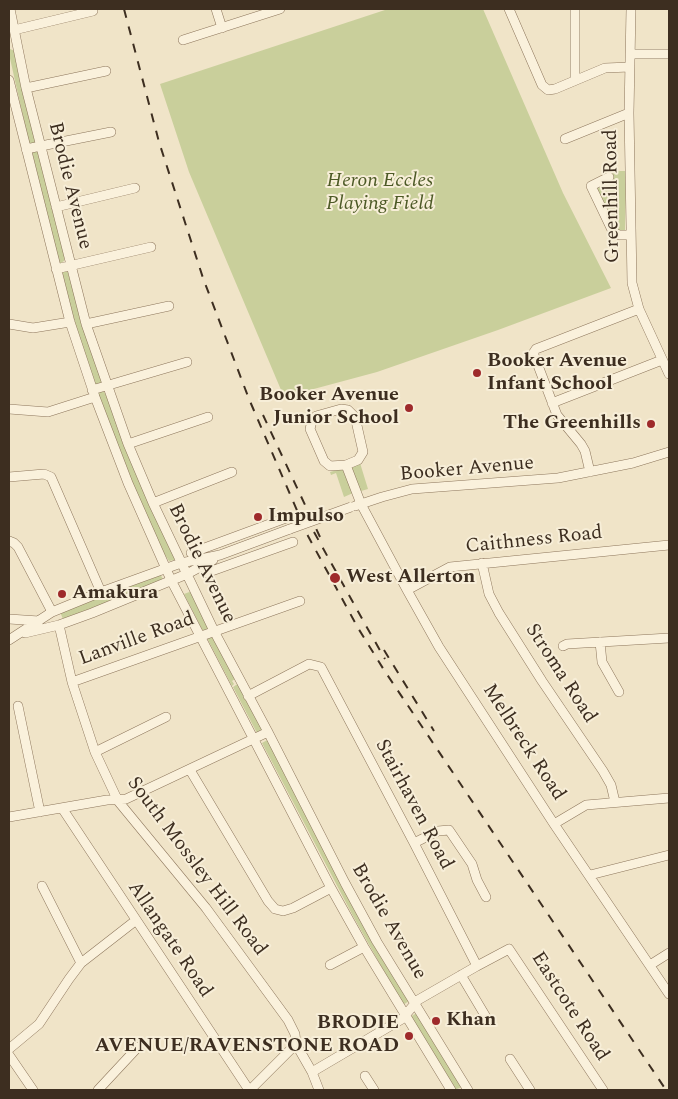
<!DOCTYPE html>
<style>
body{margin:0}
#map{position:relative;width:678px;height:1099px;overflow:hidden;background:#f0e4c8;font-family:Spectral,serif}
canvas{display:block}
.frame{position:absolute;inset:0;border:10px solid #3d2e20;pointer-events:none}
</style>
<div id="map">
<canvas width="678" height="1099"></canvas>
<div class="frame"></div>
</div>
<script>
const g = document.querySelector('canvas').getContext('2d');
g.lineJoin = 'round';
function paint(path, color) { g.fillStyle = color; g.fill(path, 'evenodd'); }
const shape = rows => new Path2D(rows.map(r => 'M' + r).join(''));
function strokePath(path, color, width, dash) { g.strokeStyle = color; g.lineWidth = width; g.lineCap = dash ? 'butt' : 'round'; g.setLineDash(dash || []); g.stroke(path); }
function drawText(font, color, halo, rows, align = 'center') {
  g.font = font + ' Spectral,serif'; g.lineWidth = 4; g.setLineDash([]); g.textBaseline = 'middle'; g.strokeStyle = halo; g.fillStyle = color; for (const [text, x, y, turn = 0] of rows) {
    g.save(); g.translate(x, y); g.rotate((+turn || 0) * Math.PI / 180); g.textAlign = isNaN(turn) ? turn : align; if (halo) g.strokeText(text, 0, 0); g.fillText(text, 0, 0); g.restore();
  }
}
paint(shape([
 [388,9,483,9,563,193,611,288,498,330,377,372,284,397,189,172,160,84],
 [10,49,15,51,36,143,31,144,29,143,9,54],
 [33,150,39,151,64,255,64,261,59,264,32,153],
 [615,171,625,171,626,173,625,230,621,231,616,229,596,188,602,185,606,190,610,188,610,174],
 [67,270,102,383,95,385,75,324,61,272],
 [100,391,104,392,107,397,124,443,175,559,174,560,169,561,163,552,117,448,98,395],
 [360,463,368,489,361,491,351,467],
 [341,469,343,470,353,493,344,497,336,473,331,475,330,472],
 [160,574,164,581,63,619,60,612],
 [192,591,211,629,203,631,184,594],
 [213,634,235,679,232,681,234,684,232,686,207,638],
 [239,683,264,730,257,733,233,687],
 [269,739,409,1001,403,1005,353,916,262,743],
 [415,1014,417,1014,462,1087,454,1090,410,1017]
]), '#c9cf9b');
const minor = shape([
 [10,9,26,88,86,324,128,444,153,503,214,631,268,732,345,883,377,942,468,1090],
 [216,9,222,28],
 [509,9,542,85,548,90,555,89,605,68,630,67],
 [575,9,575,80],
 [631,9,629,113,632,283,639,309,669,374],
 [14,30,93,11],
 [183,40,280,9],
 [630,54,669,54],
 [9,80,70,322,95,397,128,483,171,580,331,888,364,947,451,1090],
 [26,88,106,71],
 [565,139,629,113],
 [26,149,111,132],
 [609,177,591,186,613,232,619,235,631,235],
 [56,207,135,188],
 [56,269,151,247],
 [9,324,33,328,70,322],
 [86,324,169,306],
 [92,390,187,362],
 [552,403,662,360],
 [9,409,48,412,95,397],
 [128,444,208,417],
 [346,465,358,460,363,452,356,421,353,415,348,410,341,409,316,416,312,421,310,429,324,461,330,466,346,465,361,504,407,590,439,647,554,824,669,994],
 [590,472,585,451,581,444,557,415,534,355,534,352,536,349,639,309],
 [9,477,44,474,51,477,101,592],
 [153,503,232,472],
 [355,506,382,497,412,489,558,478,633,463,669,452],
 [9,541,14,543,18,547,52,612],
 [191,553,286,518],
 [482,563,489,594,499,613,542,681,603,771,611,785,615,802],
 [206,573,293,542],
 [407,590,450,567,669,545],
 [9,619,39,621],
 [59,625,72,682,95,752,118,801,206,908,288,1020,295,1034,296,1044,312,1072,319,1090],
 [25,633,59,625,92,613,187,574,213,560],
 [9,640,52,612,101,592,181,563,220,555,290,529],
 [600,642,602,662,619,692],
 [563,646,567,644,669,638],
 [72,682,300,601],
 [248,696,309,664,321,667,414,843,477,966,418,1000,402,1019,312,1072],
 [18,706,40,812],
 [95,752,166,717],
 [190,770,268,901,275,909,283,911,293,908,331,888],
 [62,808,249,1090],
 [9,817,107,800,126,799,268,732],
 [554,824,586,805,669,798],
 [414,843,438,831,449,830,472,864,477,880,486,897],
 [590,875,669,855],
 [42,886,81,963],
 [330,965,364,947],
 [650,965,669,953],
 [477,966,509,949,603,1090],
 [461,975,489,1022],
 [9,1049,39,1024,69,979,81,963,135,921],
 [9,1055,33,1090],
 [510,1059,530,1090],
 [365,1076,374,1090],
 [98,1090,138,1047],
 [250,1090,296,1044]
]);
strokePath(minor, '#8d765c', 10);
strokePath(minor, '#faf1dc', 9);
strokePath(shape([
 [124,9,159,142,203,278,249,399,308,536,358,628,384,670,666,1090],
 [263,415,320,537],
 [314,532,365,624,385,659],
 [384,650,434,731]
]), '#3d2e20', 2, [9, 9]);
const minorBridge = shape([
 [290,529,351,507]
]);
strokePath(minorBridge, '#8d765c', 10, []);
strokePath(minorBridge, '#faf1dc', 9);
for (const [x, y, r, color] of [
 [477,373,5,"#9e2a2b"],
 [409,408,5,"#9e2a2b"],
 [651,424,5,"#9e2a2b"],
 [258,517,5,"#9e2a2b"],
 [335,578,6,"#9e2a2b"],
 [62,594,5,"#9e2a2b"],
 [436,1021,5,"#9e2a2b"],
 [409,1036,5,"#9e2a2b"]
]) { const dot = new Path2D(); dot.arc(x, y, r, 0, 2 * Math.PI); g.fillStyle = color; g.fill(dot); strokePath(dot, '#f7eed8', 2); }
drawText('italic 20px', '#4d5a26', '#f7eed8', [
 ["Heron Eccles",380,182],
 ["Playing Field",380,205]
]);
drawText('20px', '#3d2e20', '#f7eed8', [
 ["Brodie Avenue",69,186,76],
 ["Greenhill Road",613,196,-91],
 ["Booker Avenue",467,470,-5],
 ["Caithness Road",534,541,-6],
 ["Brodie Avenue",201,564,64],
 ["Lanville Road",137,640,-20],
 ["Stroma Road",560,674,57],
 ["Melbreck Road",523,743,57],
 ["Stairhaven Road",413,805,62],
 ["South Mossley Hill Road",196,867,53],
 ["Brodie Avenue",388,922,60],
 ["Allangate Road",169,940,56],
 ["Eastcote Road",569,1007,57]
]);
drawText('bold 20px', '#3d2e20', '#f7eed8', [
 ["Booker Avenue",487,362],
 ["Infant School",487,385],
 ["Booker Avenue",399,396,"right"],
 ["Junior School",399,419,"right"],
 ["The Greenhills",641,424,"right"],
 ["Impulso",268,517],
 ["West Allerton",346,578],
 ["Amakura",72,594],
 ["Khan",446,1021],
 ["BRODIE",399,1024,"right"],
 ["AVENUE/RAVENSTONE ROAD",399,1047,"right"]
], 'left');
</script>
